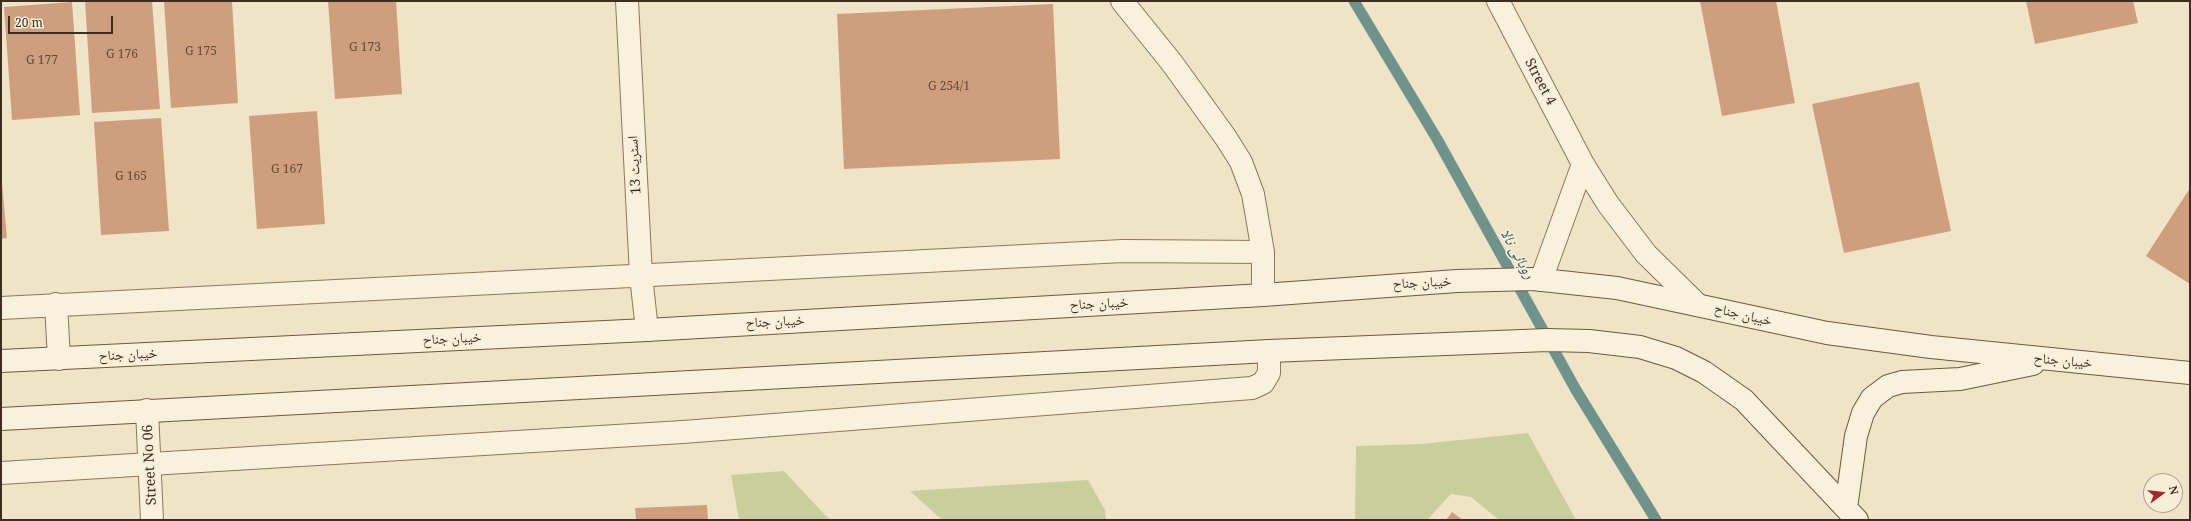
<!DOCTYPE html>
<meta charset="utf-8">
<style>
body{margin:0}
#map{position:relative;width:2191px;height:521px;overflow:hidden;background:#f0e4c8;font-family:"Noto Serif",serif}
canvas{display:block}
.frame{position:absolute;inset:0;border:2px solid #3d2e20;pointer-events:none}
.north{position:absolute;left:2143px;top:473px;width:40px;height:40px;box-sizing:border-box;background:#f7eed8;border:1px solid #ada18e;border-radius:50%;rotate:75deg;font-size:11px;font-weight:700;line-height:16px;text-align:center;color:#3d2e20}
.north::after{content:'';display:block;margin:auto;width:14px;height:18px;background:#9e2a2b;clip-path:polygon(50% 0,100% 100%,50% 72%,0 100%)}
.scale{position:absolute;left:8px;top:16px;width:105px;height:18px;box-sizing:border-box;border:2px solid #3d2e20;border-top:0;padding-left:5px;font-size:12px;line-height:14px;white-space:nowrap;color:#3d2e20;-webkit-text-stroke:3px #f7eed8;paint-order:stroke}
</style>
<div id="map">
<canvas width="2191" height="521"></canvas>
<div class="frame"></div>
<div class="north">N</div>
<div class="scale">20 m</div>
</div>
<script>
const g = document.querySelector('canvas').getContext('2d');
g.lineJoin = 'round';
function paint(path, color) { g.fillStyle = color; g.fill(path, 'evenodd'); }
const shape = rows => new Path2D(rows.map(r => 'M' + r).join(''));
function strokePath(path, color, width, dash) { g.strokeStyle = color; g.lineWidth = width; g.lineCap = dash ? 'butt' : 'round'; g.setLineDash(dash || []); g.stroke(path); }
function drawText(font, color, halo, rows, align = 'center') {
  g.font = font + ' "Noto Serif","Noto Naskh Arabic",serif'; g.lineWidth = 3.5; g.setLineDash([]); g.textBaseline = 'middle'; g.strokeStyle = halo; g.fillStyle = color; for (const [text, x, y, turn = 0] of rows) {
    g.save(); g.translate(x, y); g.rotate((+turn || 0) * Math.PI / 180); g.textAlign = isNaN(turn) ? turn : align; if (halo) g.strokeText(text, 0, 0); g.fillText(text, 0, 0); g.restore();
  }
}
paint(shape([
 [1528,433,1576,520,1499,520,1471,497,1451,494,1427,520,1355,520,1356,446,1421,444],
 [784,471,824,514,831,520,739,520,731,475],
 [1088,480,1105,510,1106,520,942,520,910,491]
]), '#c9cf9b');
strokePath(shape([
 [1354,1,1437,139,1576,390,1656,520]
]), '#6f938a', 11);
paint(shape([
 [85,1,152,1,160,109,92,113],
 [164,1,232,1,238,103,171,108],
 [328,1,396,1,402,94,335,99],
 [1700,1,1776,1,1795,103,1722,116],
 [2026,1,2133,1,2138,23,2035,44],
 [72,2,80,115,12,120,4,7],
 [1053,4,1060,159,844,169,837,14],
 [1919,82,1951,231,1844,253,1812,104],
 [317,111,325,224,257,229,249,116],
 [161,118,169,231,101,235,94,122],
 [1,173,7,238,1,239],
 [2190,188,2190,284,2146,256],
 [707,505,708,520,636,520,635,508],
 [1452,512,1463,520,1446,520]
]), '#cf9f7d');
const minor = shape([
 [627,1,641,276,647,330],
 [1122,1,1172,63,1226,138,1241,162,1253,194,1263,252,1263,295],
 [1498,1,1583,164,1608,204,1646,254,1698,305],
 [1541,280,1583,164],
 [56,304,59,359],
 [1,308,1123,251,1263,252],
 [1,473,683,432,1252,388,1263,383,1269,373,1269,351]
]);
const tertiary = shape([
 [147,410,152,520]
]);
const secondary = shape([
 [1,361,647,330,1263,295,1457,281,1533,279,1617,288,1827,333,1931,347,2190,373],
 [1,419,1269,351,1547,340,1589,341,1640,347,1676,358,1704,372,1744,400,1857,520],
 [1846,508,1856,436,1863,413,1872,398,1888,386,1902,382,1960,379,2033,364]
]);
strokePath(minor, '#8d765c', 24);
strokePath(tertiary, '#8d765c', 24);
strokePath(secondary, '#6f573f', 24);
strokePath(minor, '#faf1dc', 22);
strokePath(tertiary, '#faf1dc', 22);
strokePath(secondary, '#faf1dc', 22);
drawText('12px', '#624a37', null, [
 ["G 173",365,48],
 ["G 175",201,52],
 ["G 176",122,55],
 ["G 177",42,61],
 ["G 254/1",949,87],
 ["G 167",287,170],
 ["G 165",131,177]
]);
drawText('14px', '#3d2e20', '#f7eed8', [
 ["Street 4",1540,82,62],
 ["اسٹریٹ 13",635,165,-93],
 ["خیبان جناح",1422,283,-3],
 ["خیبان جناح",1099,304,-3],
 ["خیبان جناح",1743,315,13],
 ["خیبان جناح",775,322,-3],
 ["خیبان جناح",452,339,-3],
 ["خیبان جناح",128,355,-3],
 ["خیبان جناح",2063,361,5],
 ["Street No 06",150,465,-93]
]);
drawText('italic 15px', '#2f5d5a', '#f7eed8', [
 ["روہائی نالا",1517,254,61]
]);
</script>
